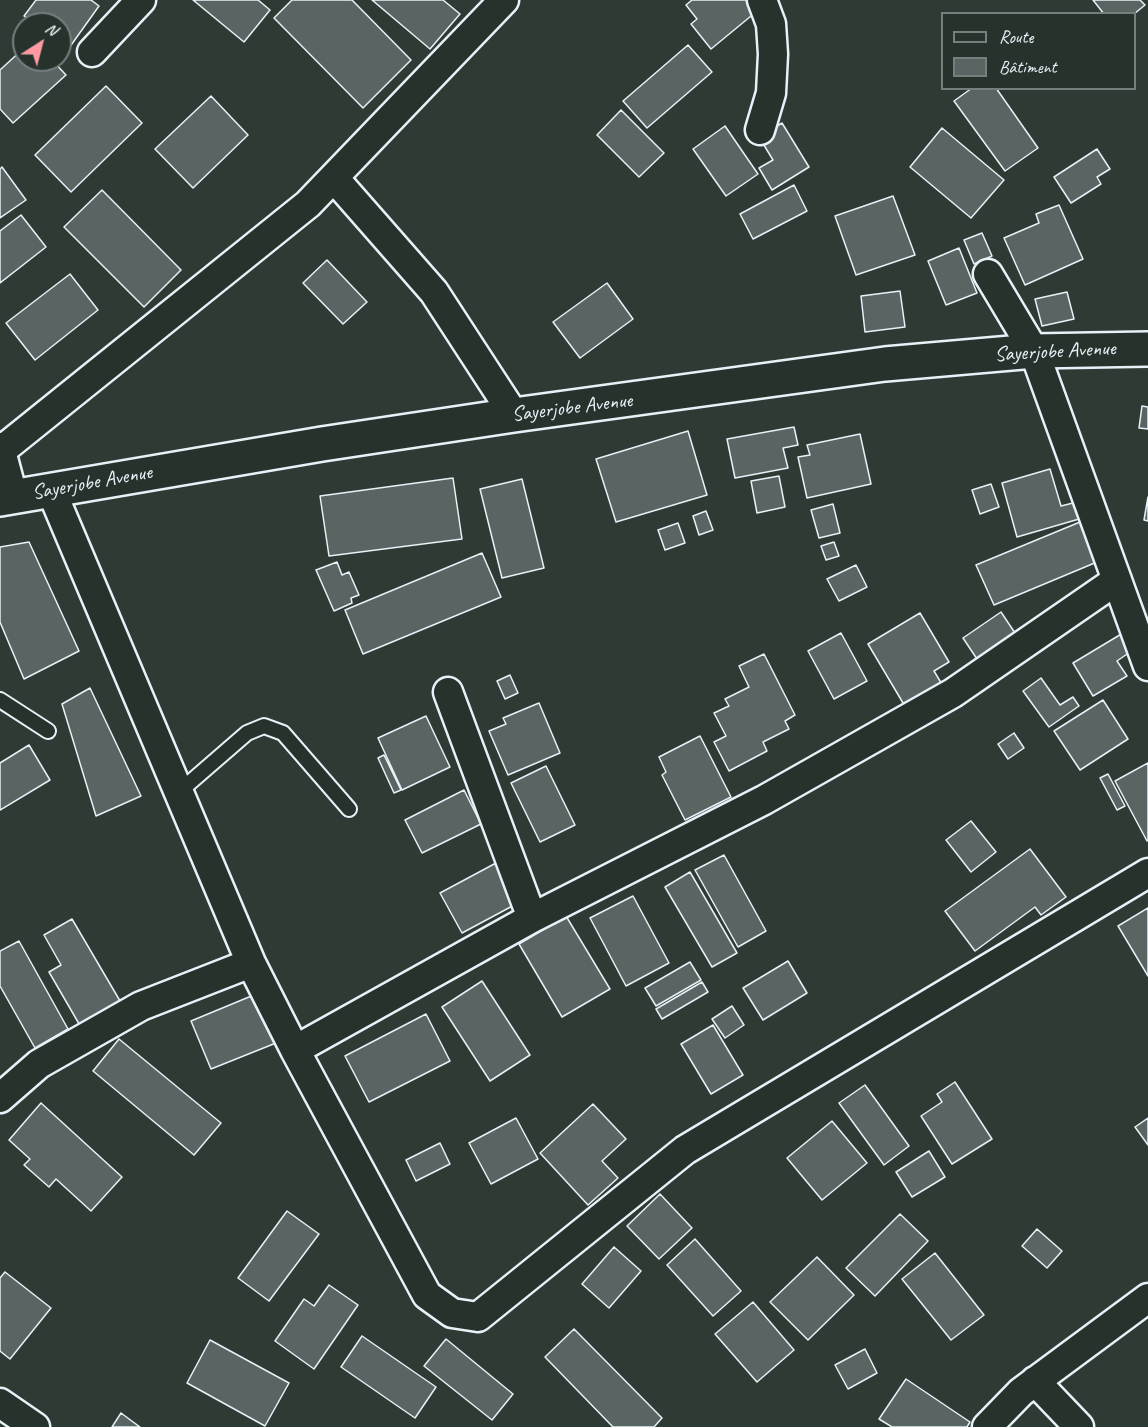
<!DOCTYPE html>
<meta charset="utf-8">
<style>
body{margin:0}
#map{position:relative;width:1148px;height:1427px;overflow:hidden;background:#2e3b35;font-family:Caveat,sans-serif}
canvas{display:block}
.legend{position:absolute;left:941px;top:12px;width:195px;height:78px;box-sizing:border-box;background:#26332d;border:2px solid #747f7e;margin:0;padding:8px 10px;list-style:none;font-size:18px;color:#e8f1f8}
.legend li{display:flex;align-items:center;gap:12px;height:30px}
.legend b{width:30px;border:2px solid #747f7e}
.north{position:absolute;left:12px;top:12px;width:60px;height:60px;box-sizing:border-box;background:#26332d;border:2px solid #747f7e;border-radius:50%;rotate:36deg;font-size:16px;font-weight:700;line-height:24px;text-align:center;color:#e8f1f8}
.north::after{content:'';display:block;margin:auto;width:21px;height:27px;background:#ff9aa2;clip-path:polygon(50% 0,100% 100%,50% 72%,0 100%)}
</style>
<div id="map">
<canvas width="1148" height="1427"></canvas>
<ul class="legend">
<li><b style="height:8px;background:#26332d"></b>Route</li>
<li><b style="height:16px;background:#596563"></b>Bâtiment</li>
</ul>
<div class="north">N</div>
</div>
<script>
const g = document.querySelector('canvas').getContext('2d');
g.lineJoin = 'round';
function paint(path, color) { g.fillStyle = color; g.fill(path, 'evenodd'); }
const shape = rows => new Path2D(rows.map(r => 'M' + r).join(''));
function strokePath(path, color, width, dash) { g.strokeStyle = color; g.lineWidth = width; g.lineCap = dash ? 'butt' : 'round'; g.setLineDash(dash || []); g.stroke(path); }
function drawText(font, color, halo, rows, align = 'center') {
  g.font = font + ' Caveat,sans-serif'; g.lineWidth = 4.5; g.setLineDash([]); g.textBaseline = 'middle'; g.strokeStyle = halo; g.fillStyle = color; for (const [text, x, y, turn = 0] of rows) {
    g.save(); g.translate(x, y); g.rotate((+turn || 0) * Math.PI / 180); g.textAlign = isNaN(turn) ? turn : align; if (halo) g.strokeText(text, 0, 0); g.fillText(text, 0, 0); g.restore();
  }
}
const building = shape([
 [36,0,91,0,99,6,69,48,60,41,60,24,36,24,24,16,36,0],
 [193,0,258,0,270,10,244,42,193,0],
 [292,0,352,0,411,60,363,108,274,18,292,0],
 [372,0,443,0,460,14,430,49,372,0],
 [692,0,756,0,762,7,711,49,691,24,697,19,686,5,692,0],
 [1093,0,1140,0,1145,5,1134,14,1104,14,1093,0],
 [688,45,712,72,647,128,623,101,688,45],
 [24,48,24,60,52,60,66,75,13,123,0,109,0,70,24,48],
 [106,86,142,123,71,192,35,155,106,86],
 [972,88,996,88,1038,148,1005,171,954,101,972,88],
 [211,96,248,135,193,188,155,149,211,96],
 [621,110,664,153,639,177,597,135,621,110],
 [782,123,809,167,772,190,759,168,773,160,759,137,782,123],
 [725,126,758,174,726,196,693,149,725,126],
 [942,128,1004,180,971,218,910,167,942,128],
 [1097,149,1110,169,1097,177,1101,184,1071,203,1054,177,1097,149],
 [2,167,26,200,0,218,0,169,2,167],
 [794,185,807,211,753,239,740,214,794,185],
 [102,190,181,270,144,307,64,227,102,190],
 [893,196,915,255,856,275,835,216,893,196],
 [1059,205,1083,259,1025,285,1004,238,1039,223,1036,214,1059,205],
 [21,215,46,247,0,283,0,231,21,215],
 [982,233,992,256,974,264,964,240,982,233],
 [959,248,977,293,946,305,928,261,959,248],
 [327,260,367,302,343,324,303,283,327,260],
 [70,274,98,310,35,360,6,323,70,274],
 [607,283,633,319,580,358,553,322,607,283],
 [900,291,905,327,865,332,861,296,900,291],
 [1067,292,1074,319,1042,326,1035,299,1067,292],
 [1142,406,1148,407,1148,429,1139,428,1142,406],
 [794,427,798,445,783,448,788,468,735,478,727,439,794,427],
 [688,431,707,495,616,522,596,459,688,431],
 [860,434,871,484,807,498,798,457,810,455,807,445,860,434],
 [1050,469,1061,506,1081,501,1086,517,1017,537,1002,483,1050,469],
 [779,476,785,507,757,513,751,481,779,476],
 [453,478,462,539,329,556,320,496,453,478],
 [522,479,544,568,502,578,480,489,522,479],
 [991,484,999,507,980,514,972,490,991,484],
 [1148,497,1148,521,1144,520,1148,497],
 [833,504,840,533,819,538,811,510,833,504],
 [706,511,713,530,699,535,693,516,706,511],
 [1080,522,1097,562,994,605,976,565,1080,522],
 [678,523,685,543,665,550,658,530,678,523],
 [29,542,79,651,24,679,0,622,0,547,29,542],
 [834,542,839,556,826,560,821,546,834,542],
 [482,553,501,597,363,654,345,610,482,553],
 [337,562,342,575,349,572,359,595,351,598,352,603,334,611,316,570,337,562],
 [856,565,867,587,839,601,827,579,856,565],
 [1001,612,1021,642,983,668,963,638,1001,612],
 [920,613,949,662,934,671,943,686,906,708,868,644,920,613],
 [841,633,867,681,834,699,808,651,841,633],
 [1123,633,1133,650,1117,661,1127,676,1093,696,1073,663,1123,633],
 [764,654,795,715,785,721,789,729,763,742,767,751,729,771,714,742,726,736,714,713,729,706,725,699,749,687,739,666,764,654],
 [510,675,518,693,505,699,497,681,510,675],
 [1041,678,1060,705,1073,697,1079,706,1049,727,1023,691,1041,678],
 [90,688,141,796,96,816,62,704,90,688],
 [1103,700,1128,739,1080,770,1054,731,1103,700],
 [539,703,560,753,508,775,489,731,506,724,503,718,539,703],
 [426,716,450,767,402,790,378,738,426,716],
 [1014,733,1024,748,1008,759,998,744,1014,733],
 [700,736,731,797,685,820,662,775,666,772,659,757,700,736],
 [29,745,50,780,0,810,0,763,29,745],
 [384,755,401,790,394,793,378,758,384,755],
 [1148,763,1148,840,1147,841,1115,781,1148,763],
 [546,766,575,825,540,842,511,783,546,766],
 [1108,774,1125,806,1117,810,1100,778,1108,774],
 [464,790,481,824,422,853,405,820,464,790],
 [971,821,996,852,971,872,946,840,971,821],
 [1030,849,1066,897,1041,915,1035,907,975,951,945,911,1030,849],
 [724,855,766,931,738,947,695,870,724,855],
 [496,863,518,903,462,933,440,893,496,863],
 [690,872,737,953,712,967,665,887,690,872],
 [633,896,669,963,626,986,590,918,633,896],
 [1148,908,1148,976,1118,926,1148,908],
 [566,916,610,989,562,1017,519,944,566,916],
 [72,919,123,1006,82,1029,49,972,61,965,44,935,72,919],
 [19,941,68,1029,35,1048,0,986,0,951,19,941],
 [788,961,807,993,763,1020,743,988,788,961],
 [690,962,701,980,656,1006,645,988,690,962],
 [482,981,530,1055,490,1081,442,1007,482,981],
 [702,982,708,992,662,1019,656,1009,702,982],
 [261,992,281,1041,211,1069,191,1021,261,992],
 [732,1006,744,1025,725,1038,712,1019,732,1006],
 [426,1014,450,1061,369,1102,345,1056,426,1014],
 [713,1025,743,1075,711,1094,681,1044,713,1025],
 [119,1039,221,1123,194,1155,93,1071,119,1039],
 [955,1082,992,1139,952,1164,921,1116,942,1102,937,1094,955,1082],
 [865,1085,909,1146,884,1165,839,1103,865,1085],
 [41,1103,122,1177,91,1211,56,1179,49,1187,24,1165,30,1159,9,1140,41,1103],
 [593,1104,626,1139,602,1161,618,1178,588,1205,540,1153,593,1104],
 [516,1118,538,1159,491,1184,469,1143,516,1118],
 [1148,1118,1148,1145,1135,1127,1148,1118],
 [832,1121,867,1163,822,1200,787,1158,832,1121],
 [440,1143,450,1164,416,1181,406,1160,440,1143],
 [929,1151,945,1177,912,1197,896,1172,929,1151],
 [660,1194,692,1228,659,1259,627,1226,660,1194],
 [287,1211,319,1234,269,1301,238,1278,287,1211],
 [900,1214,928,1241,875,1296,846,1268,900,1214],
 [1037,1229,1062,1251,1047,1268,1022,1246,1037,1229],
 [695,1239,741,1291,713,1316,667,1265,695,1239],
 [614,1247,641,1271,609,1308,582,1284,614,1247],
 [935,1253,984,1315,951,1340,902,1279,935,1253],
 [817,1257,854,1295,808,1340,770,1302,817,1257],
 [5,1272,51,1308,10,1359,0,1351,0,1278,5,1272],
 [329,1285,358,1305,314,1369,275,1341,304,1299,314,1306,329,1285],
 [753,1302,794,1350,757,1382,715,1334,753,1302],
 [574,1329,662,1418,654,1427,613,1427,545,1357,574,1329],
 [362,1336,436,1387,415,1418,341,1367,362,1336],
 [446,1339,513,1394,492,1420,424,1366,446,1339],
 [210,1340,289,1383,265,1426,187,1383,210,1340],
 [865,1349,877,1373,848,1389,835,1365,865,1349],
 [906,1379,970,1422,967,1427,892,1427,879,1419,906,1379],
 [121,1413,140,1427,112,1427,121,1413]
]);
paint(building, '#596563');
strokePath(building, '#e8f1f8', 1.5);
const lane = shape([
 [0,700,48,731],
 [179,792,247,733,264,726,283,733,349,809]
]);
const street = shape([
 [92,52,141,0],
 [760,130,771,93,773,54,771,24,762,0],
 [334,178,434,292,514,415],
 [988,274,1034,351,1148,666],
 [0,447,13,496],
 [2,450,308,204,504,0],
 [51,490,251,963,295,1050,427,1295,452,1313,478,1317,685,1150,1148,873],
 [448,692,532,918],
 [295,1050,532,918,764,800,953,693,1117,580],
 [0,1098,39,1064,141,1006,251,963],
 [1035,1381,1079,1427],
 [0,1403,35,1427],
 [987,1427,1021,1392,1148,1298]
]);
const primary = shape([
 [0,499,322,444,514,415,885,364,1034,351,1148,349]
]);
strokePath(lane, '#e8f1f8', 18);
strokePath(street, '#e8f1f8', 33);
strokePath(primary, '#e8f1f8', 38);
strokePath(lane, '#26332d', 14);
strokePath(street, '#26332d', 28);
strokePath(primary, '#26332d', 33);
drawText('21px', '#e8f1f8', '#26332d', [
 ["Sayerjobe Avenue",1055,352,-3],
 ["Sayerjobe Avenue",572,408,-7],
 ["Sayerjobe Avenue",92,483,-10]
]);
</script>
